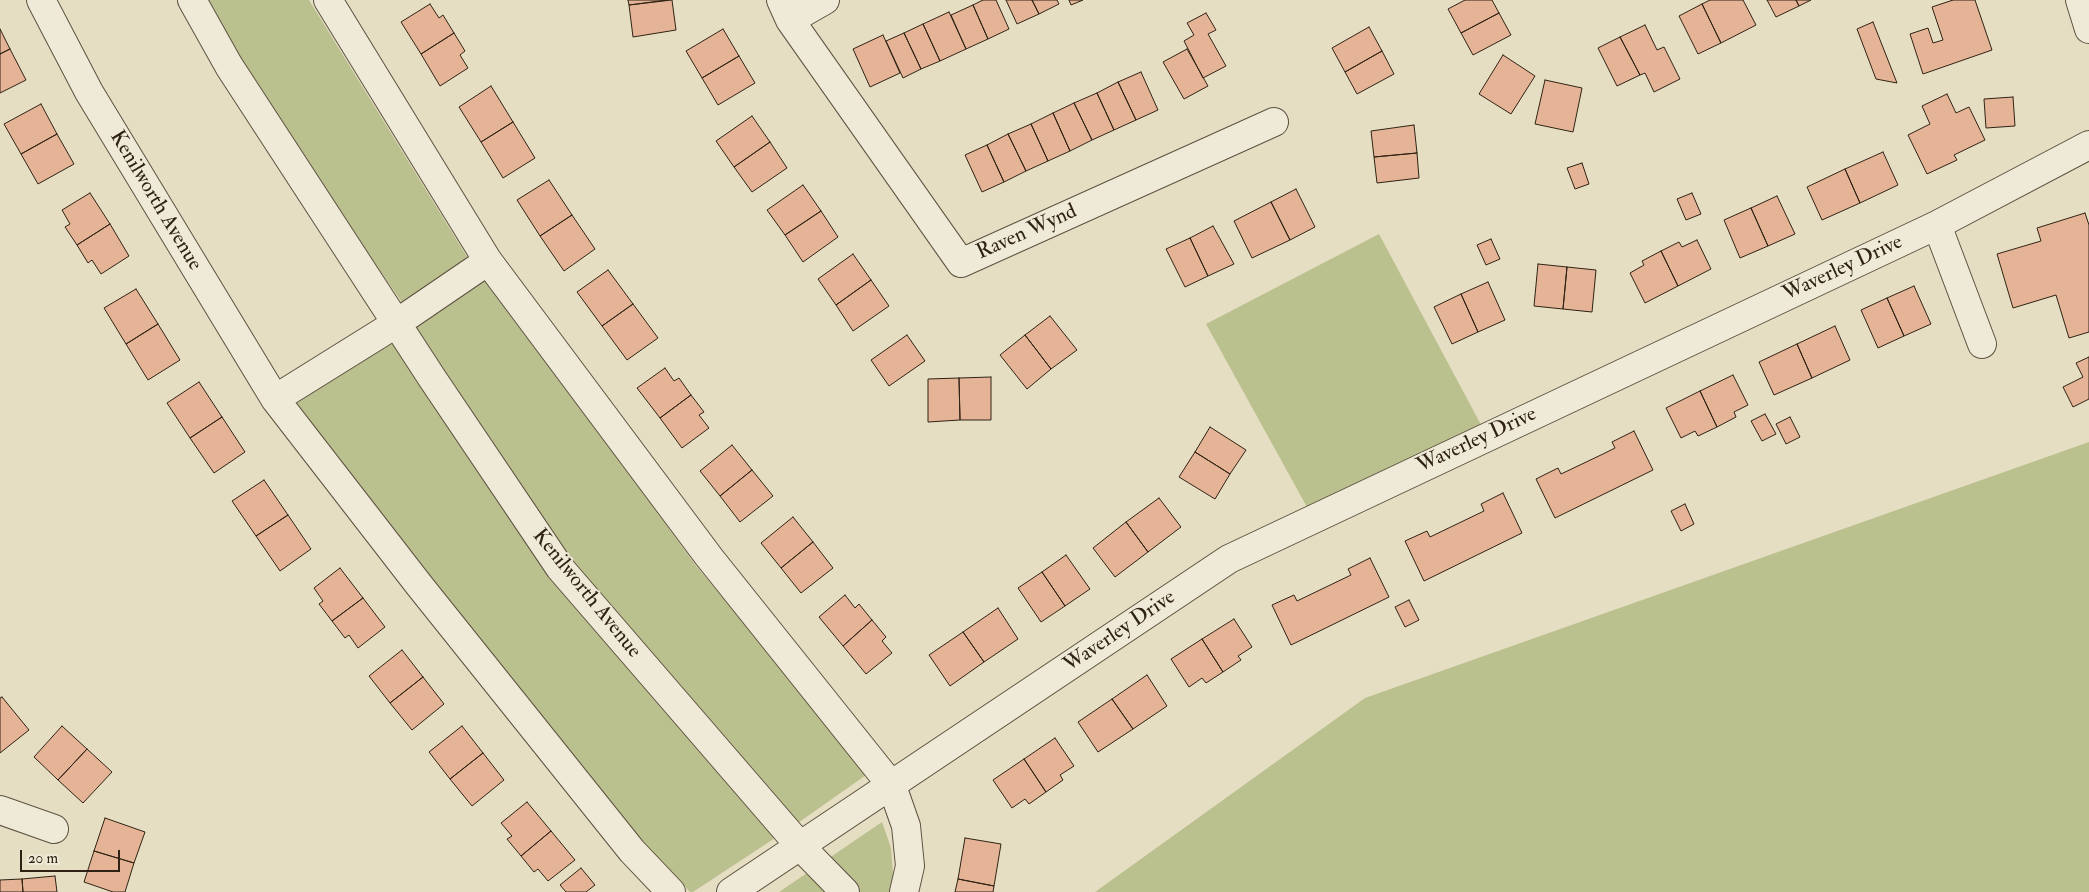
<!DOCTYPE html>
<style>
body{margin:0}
#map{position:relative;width:2089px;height:892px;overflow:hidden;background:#e6dec3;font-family:"IM FELL Double Pica",serif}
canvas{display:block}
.scale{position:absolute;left:20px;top:850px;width:100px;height:22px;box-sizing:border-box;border:2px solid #2f2214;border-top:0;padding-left:6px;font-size:15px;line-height:18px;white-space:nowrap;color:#2f2214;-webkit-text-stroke:4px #efead8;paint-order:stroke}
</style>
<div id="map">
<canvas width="2089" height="892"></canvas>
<div class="scale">20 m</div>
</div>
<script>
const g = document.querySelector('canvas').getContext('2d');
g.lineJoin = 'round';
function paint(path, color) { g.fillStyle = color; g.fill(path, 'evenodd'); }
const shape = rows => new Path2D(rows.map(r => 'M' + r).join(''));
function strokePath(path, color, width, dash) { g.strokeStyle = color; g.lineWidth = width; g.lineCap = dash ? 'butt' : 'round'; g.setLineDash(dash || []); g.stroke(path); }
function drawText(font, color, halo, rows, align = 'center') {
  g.font = font + ' "IM FELL Double Pica",serif'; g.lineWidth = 4; g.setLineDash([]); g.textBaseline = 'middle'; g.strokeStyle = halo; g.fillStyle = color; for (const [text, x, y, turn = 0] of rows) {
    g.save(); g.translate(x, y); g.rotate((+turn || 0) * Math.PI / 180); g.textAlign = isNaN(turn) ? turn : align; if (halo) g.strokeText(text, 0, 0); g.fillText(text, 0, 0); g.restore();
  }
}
paint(shape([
 [202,0,309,0,469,260,403,304,235,60],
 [1379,234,1487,436,1313,518,1206,324],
 [486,278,697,567,869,773,795,825,569,562,412,328],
 [394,338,553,577,775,838,693,892,690,892,640,840,428,581,295,400],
 [2089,442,2089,892,1095,892,1365,698],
 [882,822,891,848,894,887,891,892,779,892]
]), '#bbc08f');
const building = shape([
 [628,0,667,0,629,5,628,0],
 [672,0,676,30,633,37,629,5,672,0],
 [983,0,996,0,1009,29,988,39,973,5,983,0],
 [1006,0,1032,0,1039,14,1017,24,1006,0],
 [1032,0,1057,0,1059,4,1039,14,1032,0],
 [1069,0,1083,0,1071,5,1069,0],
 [1465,0,1492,0,1499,13,1461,33,1448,9,1465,0],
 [1710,0,1743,0,1756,25,1721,43,1702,4,1710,0],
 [1767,0,1796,0,1799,6,1776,17,1767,0],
 [1796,0,1811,0,1799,6,1796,0],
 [1953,0,1975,0,1992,50,1923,74,1910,34,1928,28,1933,43,1943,40,1932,7,1953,0],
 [430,4,439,18,443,15,454,33,421,54,401,22,430,4],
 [1702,4,1721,43,1698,54,1679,16,1702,4],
 [973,5,988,39,966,49,951,15,973,5],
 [949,12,966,49,940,61,923,24,949,12],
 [1206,13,1216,30,1208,34,1226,66,1203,78,1184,41,1194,35,1187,23,1206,13],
 [1499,13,1511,35,1473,55,1461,33,1499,13],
 [1873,22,1897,83,1876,79,1857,29,1873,22],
 [923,24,940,61,921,69,904,33,923,24],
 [1645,25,1657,50,1664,47,1680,79,1654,92,1645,73,1640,75,1620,37,1645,25],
 [1369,27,1382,51,1345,72,1332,48,1369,27],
 [0,29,10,49,0,54,0,29],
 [723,29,739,56,702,78,686,51,723,29],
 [454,33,465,51,460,55,468,68,440,86,421,54,454,33],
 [904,33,921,69,903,78,886,41,904,33],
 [883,35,900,73,870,87,853,49,883,35],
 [1620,37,1640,75,1617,86,1598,48,1620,37],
 [10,49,26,80,0,93,0,54,10,49],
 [1187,49,1208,86,1184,99,1163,62,1187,49],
 [1382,51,1394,74,1357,94,1345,72,1382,51],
 [1503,55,1535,76,1511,114,1479,94,1503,55],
 [739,56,755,83,718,105,702,78,739,56],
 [1141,72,1158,110,1136,120,1118,82,1141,72],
 [1545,80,1582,88,1573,132,1535,124,1545,80],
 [1118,82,1136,120,1114,130,1097,93,1118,82],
 [491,86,513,122,481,142,459,107,491,86],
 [1097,93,1114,130,1092,140,1074,103,1097,93],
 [1947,94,1956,113,1969,107,1985,140,1954,155,1957,160,1927,174,1908,135,1930,124,1922,106,1947,94],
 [2013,97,2015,126,1986,128,1984,99,2013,97],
 [1074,103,1092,140,1070,151,1053,113,1074,103],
 [41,104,57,134,21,154,4,124,41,104],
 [1053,113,1070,151,1048,161,1031,124,1053,113],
 [752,116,770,142,734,167,716,141,752,116],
 [513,122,535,158,503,178,481,142,513,122],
 [1031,124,1048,161,1026,171,1008,134,1031,124],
 [1414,125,1417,153,1374,157,1371,131,1414,125],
 [57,134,74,164,38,184,21,154,57,134],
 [1008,134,1026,171,1004,182,987,145,1008,134],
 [770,142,787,168,752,192,734,167,770,142],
 [987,145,1004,182,982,192,965,155,987,145],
 [1883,152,1898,185,1860,203,1845,169,1883,152],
 [1417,153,1419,178,1377,183,1374,157,1417,153],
 [1582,163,1589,184,1575,189,1567,168,1582,163],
 [1845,169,1860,203,1822,220,1807,187,1845,169],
 [549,180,572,215,540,236,517,200,549,180],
 [803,185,821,211,785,235,767,210,803,185],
 [1296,189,1315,227,1290,240,1271,202,1296,189],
 [90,193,110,224,77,245,65,227,70,224,62,210,90,193],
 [1692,193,1701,214,1686,220,1677,199,1692,193],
 [1777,196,1795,234,1768,246,1751,208,1777,196],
 [1271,202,1290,240,1252,258,1234,221,1271,202],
 [1751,208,1768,246,1740,258,1724,220,1751,208],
 [821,211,838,237,803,262,785,235,821,211],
 [2085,213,2089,225,2089,332,2069,338,2056,295,2013,308,1997,254,2041,241,2037,228,2085,213],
 [572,215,595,249,564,271,540,236,572,215],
 [110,224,129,256,101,274,92,260,88,263,77,245,110,224],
 [1213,226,1234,264,1208,276,1190,238,1213,226],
 [1190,238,1208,276,1185,287,1166,249,1190,238],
 [1491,239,1500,259,1486,265,1477,245,1491,239],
 [1697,240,1711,269,1678,286,1661,251,1679,242,1682,247,1697,240],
 [1661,251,1678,286,1645,303,1630,273,1644,265,1642,261,1661,251],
 [853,254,871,280,836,305,818,279,853,254],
 [1538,264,1567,267,1563,309,1534,306,1538,264],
 [1567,267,1596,270,1592,312,1563,309,1567,267],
 [608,270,633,304,602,326,577,292,608,270],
 [871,280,889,306,853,331,836,305,871,280],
 [1488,282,1505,320,1478,332,1461,294,1488,282],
 [1914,286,1931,324,1904,336,1887,298,1914,286],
 [136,289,158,324,126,344,104,308,136,289],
 [1461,294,1478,332,1452,344,1434,307,1461,294],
 [1887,298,1904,336,1878,348,1861,310,1887,298],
 [633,304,658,338,627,360,602,326,633,304],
 [1050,316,1077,350,1051,369,1025,335,1050,316],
 [158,324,180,360,148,380,126,344,158,324],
 [1835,326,1850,360,1812,378,1797,344,1835,326],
 [907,335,925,361,889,386,871,360,907,335],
 [1025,335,1051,369,1027,389,1000,355,1025,335],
 [1797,344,1812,378,1774,395,1759,362,1797,344],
 [2089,357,2089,399,2073,407,2063,387,2083,377,2076,363,2089,357],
 [665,368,674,381,679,378,691,395,660,418,637,388,665,368],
 [1733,375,1748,405,1734,412,1736,417,1717,427,1700,391,1733,375],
 [991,377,991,420,960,420,959,378,991,377],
 [959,378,960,420,928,422,928,379,959,378],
 [199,382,222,417,190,438,167,403,199,382],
 [1700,391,1717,427,1698,436,1695,431,1681,438,1666,408,1700,391],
 [691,395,704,412,699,415,709,428,682,448,660,418,691,395],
 [1765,414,1776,434,1762,441,1751,421,1765,414],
 [222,417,245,452,214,473,190,438,222,417],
 [1790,417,1800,437,1786,444,1776,424,1790,417],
 [1210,427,1246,450,1230,474,1195,452,1210,427],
 [1634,431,1653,470,1555,518,1536,479,1558,468,1561,474,1603,454,1615,448,1612,442,1634,431],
 [732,445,752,470,720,496,700,471,732,445],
 [1195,452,1230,474,1215,499,1179,477,1195,452],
 [752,470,773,496,740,522,720,496,752,470],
 [264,480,288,515,256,536,232,501,264,480],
 [1503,493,1522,533,1424,581,1405,541,1427,531,1430,537,1484,511,1481,504,1503,493],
 [1159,498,1181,527,1148,552,1126,522,1159,498],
 [1685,504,1694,524,1681,531,1671,511,1685,504],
 [288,515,311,549,280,571,256,536,288,515],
 [793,517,813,542,781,568,761,543,793,517],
 [1126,522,1148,552,1115,577,1093,548,1126,522],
 [813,542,833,568,801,593,781,568,813,542],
 [1066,555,1090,589,1065,606,1042,572,1066,555],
 [1370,558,1389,597,1291,645,1272,605,1294,595,1297,601,1351,575,1348,569,1370,558],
 [340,568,363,598,332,621,319,604,323,601,314,588,340,568],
 [1042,572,1065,606,1041,622,1018,588,1042,572],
 [845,595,855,608,859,604,872,620,843,646,819,617,845,595],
 [363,598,385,627,358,648,349,635,345,638,332,621,363,598],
 [1409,600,1419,620,1405,627,1395,607,1409,600],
 [998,608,1018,639,984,662,963,632,998,608],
 [1234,619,1252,647,1238,656,1241,660,1223,672,1202,639,1234,619],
 [872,620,886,637,882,641,892,653,866,674,843,646,872,620],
 [963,632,984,662,950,686,929,655,963,632],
 [1202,639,1223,672,1206,683,1202,678,1189,687,1171,659,1202,639],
 [402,650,423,677,390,703,369,676,402,650],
 [1147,675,1167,706,1133,729,1112,699,1147,675],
 [423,677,444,704,412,730,390,703,423,677],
 [2,697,29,730,0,753,0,698,2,697],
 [1112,699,1133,729,1098,752,1078,722,1112,699],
 [62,726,87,749,58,780,34,757,62,726],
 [462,726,483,753,450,779,429,752,462,726],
 [1055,738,1074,766,1060,775,1063,780,1046,792,1024,759,1055,738],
 [87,749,112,772,83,803,58,780,87,749],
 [483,753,504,780,472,806,450,779,483,753],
 [1024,759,1046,792,1029,804,1025,799,1012,808,993,780,1024,759],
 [527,802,551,831,521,856,507,839,512,836,501,823,527,802],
 [105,818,145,832,134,863,94,851,105,818],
 [551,831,575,860,548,881,538,869,534,872,521,856,551,831],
 [965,838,1001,844,994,886,958,879,965,838],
 [94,851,134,863,125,892,113,892,84,882,94,851],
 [581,868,595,885,586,892,566,892,560,885,581,868],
 [55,876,57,892,23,892,22,879,55,876],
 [22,879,23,892,0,892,0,880,22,879],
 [958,879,994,886,993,892,955,892,958,879]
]);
paint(building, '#e5b496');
strokePath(building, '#2f2214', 1);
const minor = shape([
 [41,0,89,92,275,399,419,585,632,851,671,892],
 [192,0,229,66,432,378,560,568,801,847,845,892],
 [328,0,488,261,709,557,892,786,906,826,910,866,904,892],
 [781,0,790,20,961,263,1274,122],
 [2080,0,2089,29],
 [790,20,825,0],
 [1937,225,1982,344],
 [275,399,397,323,488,261],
 [0,810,54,829],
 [731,892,1229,559,1937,225,2089,145]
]);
strokePath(minor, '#5d5140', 30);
strokePath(minor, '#efead8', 28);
drawText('21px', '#2f2214', '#efead8', [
 ["Kenilworth Avenue",155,201,59],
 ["Raven Wynd",1027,233,-24],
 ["Waverley Drive",1843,269,-25],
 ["Waverley Drive",1477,441,-25],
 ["Kenilworth Avenue",586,594,51],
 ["Waverley Drive",1120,632,-34]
]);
</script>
